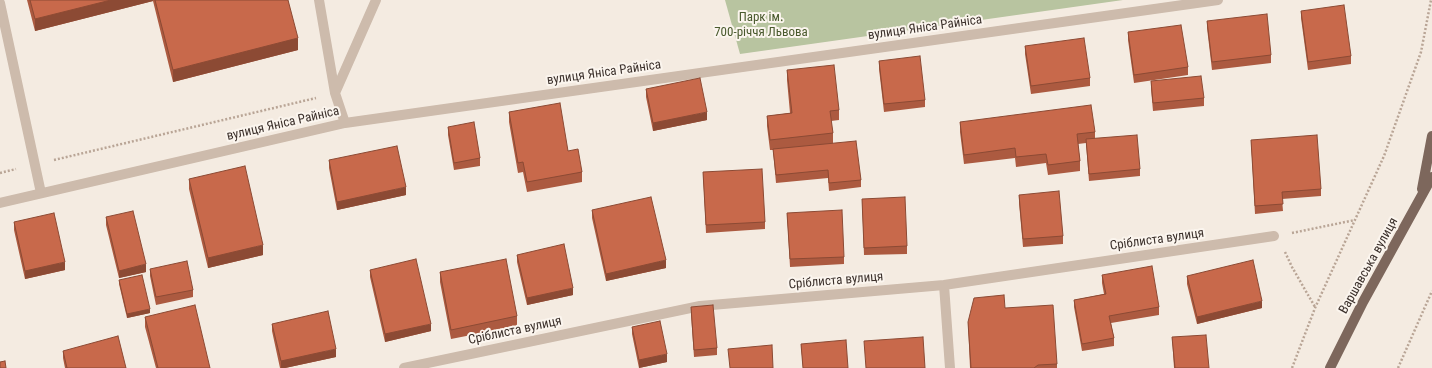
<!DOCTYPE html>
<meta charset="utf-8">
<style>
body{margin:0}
canvas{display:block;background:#f4ebe1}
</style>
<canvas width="1432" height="368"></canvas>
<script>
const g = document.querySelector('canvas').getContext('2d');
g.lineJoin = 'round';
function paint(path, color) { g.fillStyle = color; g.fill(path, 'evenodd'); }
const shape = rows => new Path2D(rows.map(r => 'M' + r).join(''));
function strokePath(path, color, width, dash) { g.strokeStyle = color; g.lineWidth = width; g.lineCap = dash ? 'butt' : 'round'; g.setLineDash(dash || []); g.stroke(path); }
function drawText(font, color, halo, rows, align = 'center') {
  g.font = font + ' "Roboto Condensed",sans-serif'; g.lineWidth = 4; g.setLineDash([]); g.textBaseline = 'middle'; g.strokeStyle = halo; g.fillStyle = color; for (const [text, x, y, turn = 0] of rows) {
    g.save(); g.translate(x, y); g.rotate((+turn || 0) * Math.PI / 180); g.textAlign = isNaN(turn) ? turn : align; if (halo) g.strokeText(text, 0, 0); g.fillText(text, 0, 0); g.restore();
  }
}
paint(shape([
 [725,0,1123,0,740,54]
]), '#b8c4a0');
strokePath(shape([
 [54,160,316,98],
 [0,173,16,169],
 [1292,233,1355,220],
 [1285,252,1292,267,1315,307],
 [1292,368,1315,308,1384,156,1421,52,1431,0],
 [1398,368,1432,291]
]), '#b9a596', 2.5, [2, 2]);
strokePath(shape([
 [319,0,335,93,345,123],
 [0,3,41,193],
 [335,93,376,0],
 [0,203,345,123,1218,0],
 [944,285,950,368],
 [404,368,700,306,944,285,1274,236]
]), '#cdbbac', 10);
strokePath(shape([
 [1422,189,1432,136],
 [1330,368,1363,302,1432,177]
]), '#7d675c', 10);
paint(shape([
 [27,0,288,0,298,50,173,82,153,1,35,31],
 [1301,11,1351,56,1351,64,1308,70,1301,18],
 [1207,21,1271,55,1271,63,1212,70,1207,28],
 [1128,32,1188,67,1188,75,1134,83,1128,40],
 [1025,46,1090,78,1090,86,1031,94,1025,54],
 [879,61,925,100,925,107,884,112,879,69],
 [787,70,839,110,839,120,831,121,833,133,833,143,861,180,861,187,829,191,828,178,776,183,773,150,770,150,767,126,767,116,790,113,787,80],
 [1151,81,1204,98,1204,106,1153,111,1151,89],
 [646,89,707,120,653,131,646,97],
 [509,112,568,151,582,172,582,182,527,192,523,172,518,173,509,122],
 [960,122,1095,132,1095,139,1140,169,1140,176,1089,181,1086,143,1078,144,1080,161,1080,171,1048,175,1046,163,1016,167,1015,158,964,164,960,132],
 [448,127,480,158,480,166,454,170,448,135],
 [1251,140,1321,189,1321,196,1282,199,1283,211,1255,214],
 [329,160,406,195,337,210,329,168],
 [703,172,765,222,765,229,706,233],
 [189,179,263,255,208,268,189,189],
 [1019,195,1063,236,1063,244,1023,247,1019,203],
 [862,199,907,246,907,254,864,255],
 [592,210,666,268,606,281,592,218],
 [787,213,844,257,844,264,790,267],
 [106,217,146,272,119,278,106,225],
 [14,222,65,270,25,279,14,230],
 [517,255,573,295,527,305,517,262],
 [150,269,193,290,193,297,156,305,150,276],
 [370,270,431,331,385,342,370,277],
 [440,272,517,316,517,326,451,339,440,282],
 [1102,275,1159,307,1159,315,1111,323,1114,338,1114,346,1082,351,1074,307,1074,300,1104,294,1102,283],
 [1187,276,1262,308,1197,324,1187,284],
 [119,280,150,313,127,318,119,284],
 [691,307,717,348,717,355,694,357,691,314],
 [145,317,210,368,156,368,145,327],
 [968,322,1057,364,1057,368,970,368],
 [272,324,336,357,285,368,280,368,272,331],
 [632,327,667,362,639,368,632,334],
 [1172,337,1209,368,1174,368],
 [801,344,848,368,803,368],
 [63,351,126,368,65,368,63,358]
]), '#ac5a40');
paint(shape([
 [111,0,153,0,153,1,35,31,35,19],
 [298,38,298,50,173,82,173,70],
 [707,112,707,120,653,131,653,123],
 [406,187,406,195,337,210,337,202],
 [263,245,263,255,208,268,208,258],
 [666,260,666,268,606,281,606,274],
 [65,262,65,270,25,279,25,271],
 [146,264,146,272,119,278,119,271],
 [573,288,573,295,527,305,527,298],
 [1262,301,1262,308,1197,324,1197,317],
 [150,309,150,313,127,318,127,314],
 [431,324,431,331,385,342,385,334],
 [336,349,336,357,285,368,281,368,281,361],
 [667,354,667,362,639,368,639,360]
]), '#8c4a34');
const building = shape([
 [30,0,111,0,35,19,30,0],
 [155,0,288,0,298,38,173,70,155,0],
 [1344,5,1351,56,1308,62,1301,11,1344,5],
 [1267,14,1271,55,1212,62,1207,21,1267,14],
 [1181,25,1188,67,1134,75,1128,32,1181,25],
 [1084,38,1090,78,1031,86,1025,46,1084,38],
 [920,56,925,100,884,104,879,61,920,56],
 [834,65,839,110,830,111,833,133,770,140,767,116,792,113,787,70,834,65],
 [1201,76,1204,98,1153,103,1151,81,1201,76],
 [700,78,707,112,653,123,646,89,700,78],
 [560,103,568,151,578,149,582,172,527,182,523,162,518,163,509,112,560,103],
 [1091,105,1095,132,1077,134,1080,161,1048,165,1046,154,1016,157,1015,148,964,155,960,122,1091,105],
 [474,122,480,158,454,163,448,127,474,122],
 [1137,135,1140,169,1089,174,1086,139,1137,135],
 [1317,135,1321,189,1282,192,1283,204,1255,206,1251,140,1317,135],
 [856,141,861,180,829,183,828,170,776,175,773,149,856,141],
 [397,146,406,187,337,202,329,160,397,146],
 [245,166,263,245,208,258,189,179,245,166],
 [762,169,765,222,706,225,703,172,762,169],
 [1059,191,1063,236,1023,239,1019,195,1059,191],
 [651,197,666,260,606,274,592,210,651,197],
 [905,197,907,246,864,248,862,199,905,197],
 [842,210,844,257,790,259,787,213,842,210],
 [133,211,146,264,119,271,106,217,133,211],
 [54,213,65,262,25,271,14,222,54,213],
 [564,244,573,288,527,298,517,255,564,244],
 [416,259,431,324,385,334,370,270,416,259],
 [506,259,517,316,451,330,440,272,506,259],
 [1253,260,1262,301,1197,317,1187,276,1253,260],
 [187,261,193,290,156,297,150,269,187,261],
 [1152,266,1159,307,1109,316,1114,338,1082,344,1074,300,1106,294,1102,275,1152,266],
 [142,275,150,309,127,314,119,280,142,275],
 [1004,295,1005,308,1053,305,1057,364,1038,365,1034,368,971,368,968,322,974,298,1004,295],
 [195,305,210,368,158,368,145,317,195,305],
 [713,305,717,348,694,350,691,307,713,305],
 [328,311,336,349,281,361,272,324,328,311],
 [660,321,667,354,639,360,632,327,660,321],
 [1206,335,1209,368,1175,368,1172,337,1206,335],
 [118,336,126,368,67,368,63,351,118,336],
 [923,337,925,368,866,368,864,341,923,337],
 [846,340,848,368,803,368,801,344,846,340],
 [772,345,773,368,730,368,728,349,772,345],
 [5,361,6,368,0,368,0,362,5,361]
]);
paint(building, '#c8694b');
strokePath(building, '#8c4a34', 1);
drawText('13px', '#4a5a2e', '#fbf5ee', [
 ["Парк ім.",761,18],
 ["700-річчя Львова",761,33]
]);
drawText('13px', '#3b302b', '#fbf5ee', [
 ["вулиця Яніса Райніса",925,28,-8],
 ["вулиця Яніса Райніса",604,73,-8],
 ["вулиця Яніса Райніса",283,124,-13],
 ["Сріблиста вулиця",1157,240,-8],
 ["Варшавська вулиця",1369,266,-61],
 ["Сріблиста вулиця",836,281,-5],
 ["Сріблиста вулиця",515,331,-12]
]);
</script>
